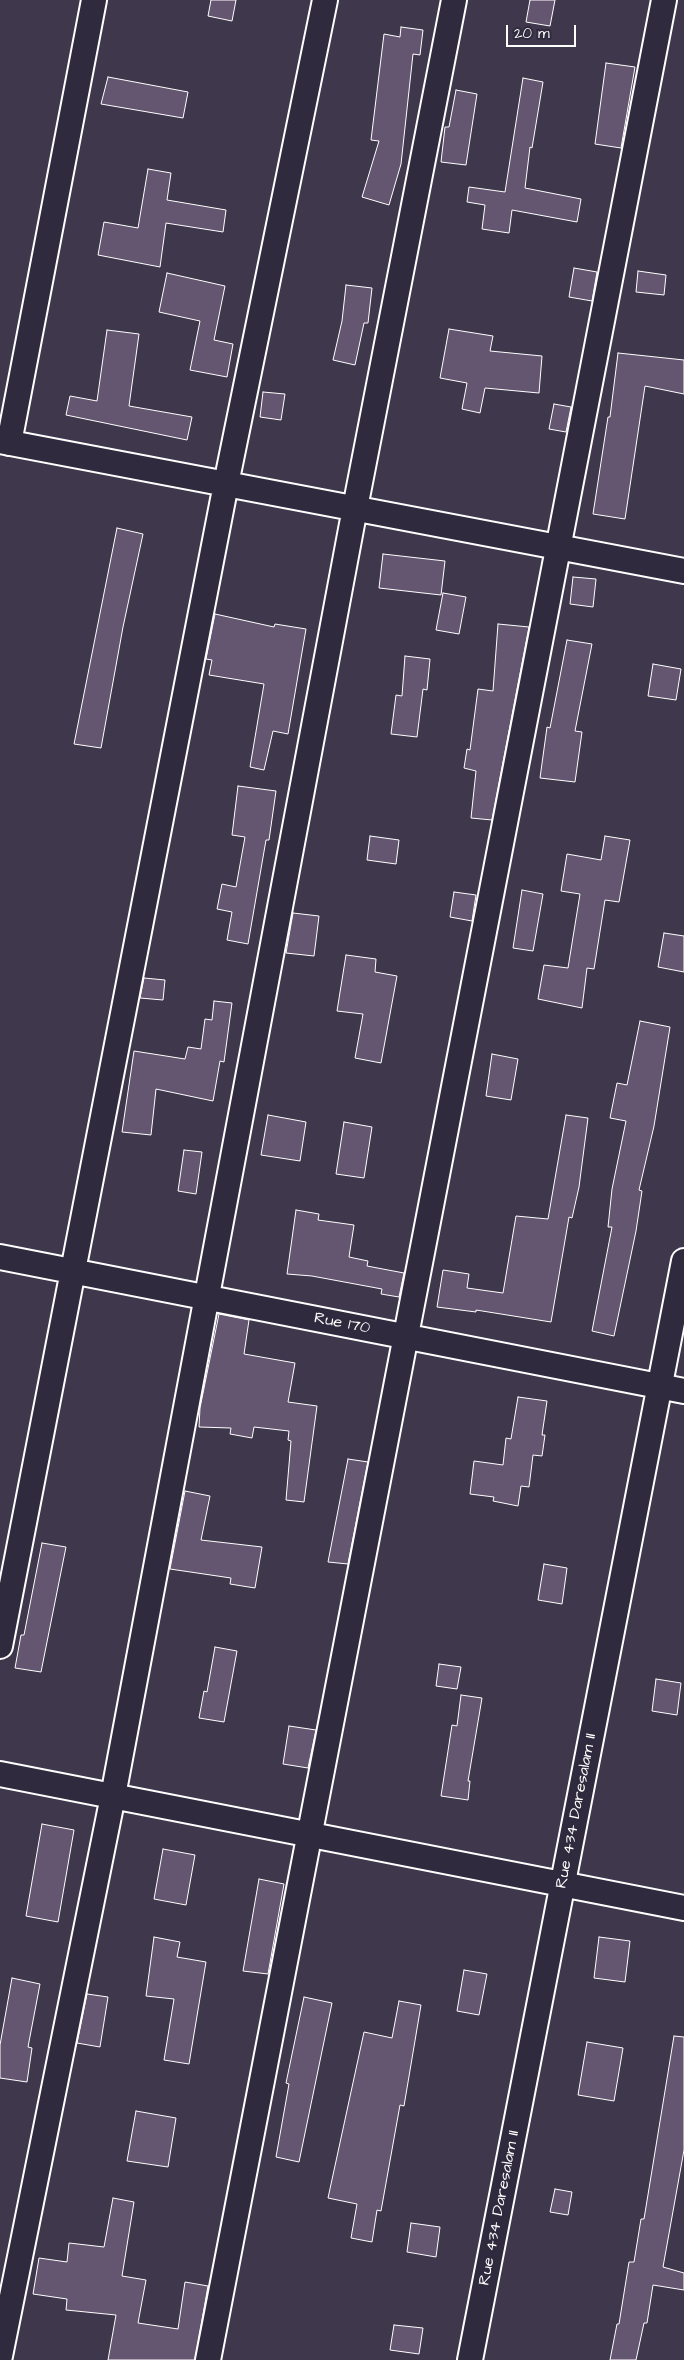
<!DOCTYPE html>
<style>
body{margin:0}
#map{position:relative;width:684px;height:2360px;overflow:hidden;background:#3f374c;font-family:"Architects Daughter",sans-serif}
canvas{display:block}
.scale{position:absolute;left:506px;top:25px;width:70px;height:22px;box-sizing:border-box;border:2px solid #fff;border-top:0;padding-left:6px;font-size:15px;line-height:18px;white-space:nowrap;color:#fff;-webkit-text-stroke:4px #2f2a3d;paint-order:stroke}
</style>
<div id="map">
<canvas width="684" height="2360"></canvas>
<div class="scale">20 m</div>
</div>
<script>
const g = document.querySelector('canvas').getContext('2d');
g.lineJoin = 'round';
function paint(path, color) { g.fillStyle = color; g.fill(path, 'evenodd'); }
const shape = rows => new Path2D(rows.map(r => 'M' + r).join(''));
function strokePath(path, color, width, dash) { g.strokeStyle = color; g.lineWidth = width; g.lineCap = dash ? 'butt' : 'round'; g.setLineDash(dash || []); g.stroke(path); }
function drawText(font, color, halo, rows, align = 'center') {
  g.font = font + ' "Architects Daughter",sans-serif'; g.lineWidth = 4.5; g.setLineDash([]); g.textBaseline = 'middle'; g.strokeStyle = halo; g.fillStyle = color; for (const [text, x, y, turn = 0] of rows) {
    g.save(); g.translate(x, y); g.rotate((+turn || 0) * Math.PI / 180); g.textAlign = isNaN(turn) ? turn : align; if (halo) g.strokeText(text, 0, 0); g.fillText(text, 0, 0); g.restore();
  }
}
const building = shape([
 [211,0,236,0,232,21,208,16,211,0],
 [530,0,555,0,550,26,526,22,530,0],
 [401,27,423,30,420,55,413,54,401,164,389,205,362,197,379,141,371,140,384,34,400,37,401,27],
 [606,63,635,67,621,148,595,144,606,63],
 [108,77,188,92,183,118,101,104,108,77],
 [523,78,543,82,532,148,530,147,525,188,581,199,577,222,512,210,509,233,482,229,485,205,467,202,469,187,505,192,523,78],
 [456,90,477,94,466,165,441,162,445,127,449,127,456,90],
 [148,169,171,173,167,200,226,210,223,232,166,223,160,267,98,255,104,222,138,228,148,169],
 [574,268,597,272,592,301,569,297,574,268],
 [638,271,666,275,664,295,636,292,638,271],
 [167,273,225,286,214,340,233,344,227,377,190,370,200,321,159,312,167,273],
 [346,285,372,288,368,323,364,323,355,365,333,360,342,321,346,285],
 [449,329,493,336,490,351,542,356,539,393,485,388,480,413,462,409,467,383,440,378,449,329],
 [107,330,139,334,129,406,192,417,187,440,66,415,70,396,97,401,107,330],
 [618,353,684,360,684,394,645,386,625,519,593,514,608,417,610,417,618,353],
 [263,392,285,394,281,420,260,417,263,392],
 [554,404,571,407,566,432,549,429,554,404],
 [117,528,143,534,123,627,101,748,74,744,117,528],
 [383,554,445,561,441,595,379,588,383,554],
 [573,577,596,579,593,607,570,604,573,577],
 [443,593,466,597,459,634,436,630,443,593],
 [215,614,274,627,275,624,306,629,288,734,273,731,264,770,250,767,264,684,209,675,212,660,206,659,215,614],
 [498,624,529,627,492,820,471,818,476,771,464,768,467,749,470,750,478,689,493,691,498,624],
 [567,640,592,644,575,731,582,732,575,782,540,778,547,727,550,728,567,640],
 [405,656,430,659,427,690,423,689,417,737,391,734,396,695,402,696,405,656],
 [653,664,681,669,676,700,648,696,653,664],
 [238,786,276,791,269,840,266,840,248,944,227,940,232,912,217,909,222,884,236,887,245,837,232,835,238,786],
 [370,836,399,840,396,864,367,860,370,836],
 [605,836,630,840,619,902,605,900,594,969,587,968,582,1008,538,999,544,965,568,968,580,894,561,891,567,854,601,860,605,836],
 [522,890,543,894,533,951,513,948,522,890],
 [454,892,476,895,472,921,450,917,454,892],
 [293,913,319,916,314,956,286,953,293,913],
 [664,933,684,936,684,972,658,967,664,933],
 [346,955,376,959,375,972,397,976,381,1063,355,1058,363,1014,337,1011,346,955],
 [144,978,165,980,163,1000,140,998,144,978],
 [214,1001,232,1003,224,1062,220,1061,213,1101,156,1089,151,1135,122,1132,134,1051,185,1059,188,1047,201,1049,205,1019,212,1020,214,1001],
 [640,1021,670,1027,654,1126,639,1190,642,1191,636,1231,614,1336,592,1331,612,1227,608,1227,612,1189,626,1121,610,1118,617,1083,627,1085,640,1021],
 [492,1054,518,1059,511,1100,486,1096,492,1054],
 [268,1115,306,1122,300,1161,261,1155,268,1115],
 [566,1115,588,1118,579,1187,572,1218,569,1217,551,1322,476,1310,476,1312,437,1307,443,1270,469,1274,467,1288,503,1293,516,1216,548,1219,566,1115],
 [344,1122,372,1127,364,1178,336,1174,344,1122],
 [184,1150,202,1152,196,1194,178,1191,184,1150],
 [296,1210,319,1214,318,1220,354,1225,349,1257,368,1261,367,1266,404,1273,399,1297,381,1294,382,1289,312,1276,287,1274,296,1210],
 [219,1314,249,1320,244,1354,295,1363,288,1402,317,1406,304,1502,286,1500,291,1441,288,1440,289,1431,254,1427,252,1438,230,1434,231,1428,199,1427,200,1408,219,1314],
 [518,1397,547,1401,542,1435,545,1435,542,1456,533,1455,529,1487,521,1486,518,1506,493,1501,494,1497,470,1494,474,1461,503,1465,506,1438,511,1439,518,1397],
 [348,1459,368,1462,348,1564,328,1562,348,1459],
 [185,1491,210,1496,201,1540,262,1547,255,1588,230,1584,231,1578,170,1569,185,1491],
 [42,1543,66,1547,41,1672,15,1668,21,1635,24,1635,42,1543],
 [544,1564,567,1568,562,1604,538,1600,544,1564],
 [215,1647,237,1651,224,1722,199,1718,204,1691,207,1692,215,1647],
 [439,1664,461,1667,457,1689,436,1686,439,1664],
 [656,1679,681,1683,677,1715,652,1711,656,1679],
 [461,1695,482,1698,468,1781,470,1781,468,1800,441,1796,452,1725,457,1726,461,1695],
 [289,1726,316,1730,308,1768,283,1764,289,1726],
 [42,1824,74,1830,58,1922,26,1916,42,1824],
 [163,1849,195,1855,186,1905,154,1899,163,1849],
 [259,1879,284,1884,268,1974,243,1971,259,1879],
 [154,1937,180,1942,177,1957,206,1962,189,2064,164,2060,174,1999,146,1996,154,1937],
 [599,1937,630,1941,625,1982,594,1978,599,1937],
 [464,1970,487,1974,479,2015,457,2011,464,1970],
 [12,1978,40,1984,28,2047,32,2048,27,2082,0,2078,0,2045,12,1978],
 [87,1994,108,1997,100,2047,77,2043,87,1994],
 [304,1997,332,2003,299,2162,276,2157,289,2084,286,2083,304,1997],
 [399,2001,421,2005,404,2106,400,2105,381,2211,377,2210,372,2242,351,2238,357,2204,328,2198,364,2032,392,2038,399,2001],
 [674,2036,684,2037,684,2150,663,2267,684,2273,684,2290,653,2285,647,2323,644,2323,636,2360,610,2360,617,2324,619,2324,629,2262,634,2262,641,2219,644,2219,674,2036],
 [587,2042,623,2048,614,2101,578,2095,587,2042],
 [136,2111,176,2118,168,2167,127,2161,136,2111],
 [555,2189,572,2192,568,2215,550,2212,555,2189],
 [113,2198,134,2202,122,2276,146,2280,138,2323,178,2329,185,2282,208,2286,195,2360,108,2360,116,2315,66,2310,67,2299,33,2294,39,2258,67,2262,69,2243,104,2247,113,2198],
 [411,2223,440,2227,436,2257,407,2252,411,2223],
 [394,2325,423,2328,419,2354,390,2350,394,2325]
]);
paint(building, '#645570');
strokePath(building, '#fff', 1);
const minor = shape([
 [0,441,684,571],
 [9,443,94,0],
 [0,1257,684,1391],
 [0,1646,226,484,325,0],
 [0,1774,684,1908],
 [0,2356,113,1796,355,508,454,0],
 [208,2360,664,0],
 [470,2360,684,1261]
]);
strokePath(minor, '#fff', 28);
strokePath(minor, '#2f2a3d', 24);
drawText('16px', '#fff', '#2f2a3d', [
 ["Rue 170",342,1324,11],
 ["Rue 434 Daresalam II",577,1811,-79],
 ["Rue 434 Daresalam II",500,2208,-79]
]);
</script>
